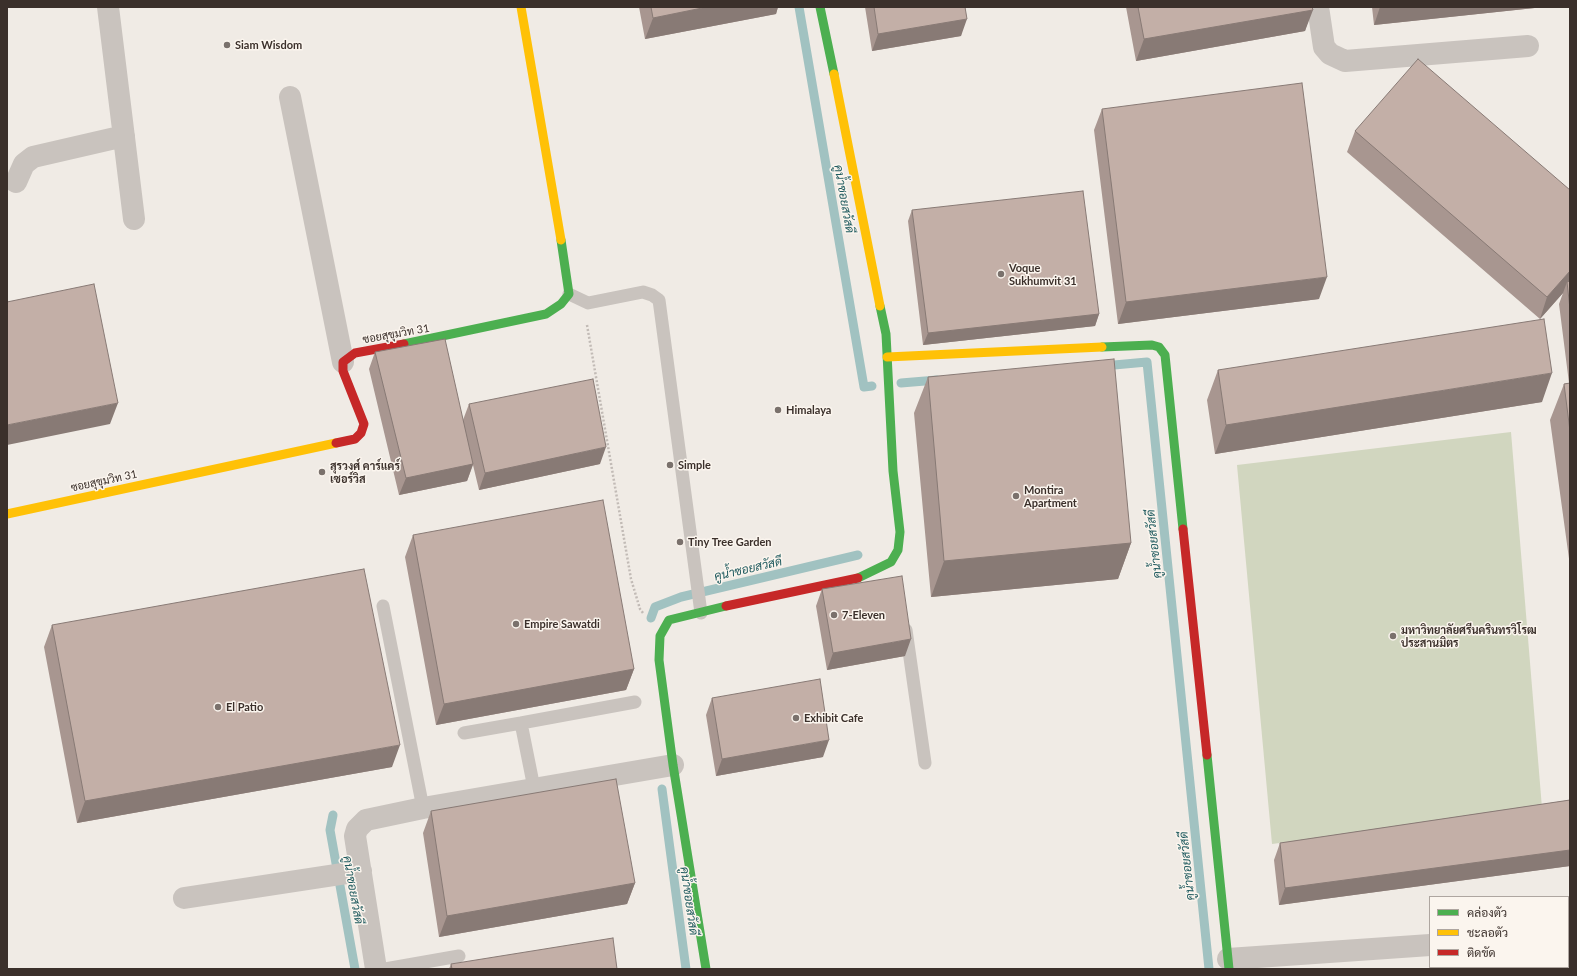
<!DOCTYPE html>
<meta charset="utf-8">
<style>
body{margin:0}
#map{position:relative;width:1577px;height:976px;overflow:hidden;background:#f0ebe5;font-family:Lato,Sarabun,sans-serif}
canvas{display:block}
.frame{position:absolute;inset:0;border:8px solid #3b302b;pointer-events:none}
.legend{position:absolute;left:1429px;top:896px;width:140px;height:72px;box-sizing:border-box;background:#fbf5ee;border:1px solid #aea6a0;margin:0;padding:5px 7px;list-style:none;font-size:12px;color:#3b302b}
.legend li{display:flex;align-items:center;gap:8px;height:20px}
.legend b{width:20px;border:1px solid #aea6a0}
</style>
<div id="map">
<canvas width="1577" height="976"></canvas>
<div class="frame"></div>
<ul class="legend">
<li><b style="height:5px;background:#4caf50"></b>คล่องตัว</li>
<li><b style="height:5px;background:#ffc107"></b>ชะลอตัว</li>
<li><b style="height:5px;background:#c62828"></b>ติดขัด</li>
</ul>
</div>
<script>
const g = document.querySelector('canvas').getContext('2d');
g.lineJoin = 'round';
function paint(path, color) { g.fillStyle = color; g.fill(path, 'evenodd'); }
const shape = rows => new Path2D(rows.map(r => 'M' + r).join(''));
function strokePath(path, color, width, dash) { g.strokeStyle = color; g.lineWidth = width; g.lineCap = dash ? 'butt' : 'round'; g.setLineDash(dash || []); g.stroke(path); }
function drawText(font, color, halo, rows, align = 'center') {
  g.font = font + ' Lato,Sarabun,sans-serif'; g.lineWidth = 3; g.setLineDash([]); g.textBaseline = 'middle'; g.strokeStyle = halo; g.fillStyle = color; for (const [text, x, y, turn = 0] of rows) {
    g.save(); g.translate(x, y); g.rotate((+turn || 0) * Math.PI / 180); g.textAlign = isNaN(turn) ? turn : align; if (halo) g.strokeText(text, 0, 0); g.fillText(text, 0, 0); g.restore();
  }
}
paint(shape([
 [1511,432,1542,808,1272,844,1237,465]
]), '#d1d6bf');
strokePath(shape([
 [799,7,864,387,872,386],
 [1103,366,1147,362,1209,969],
 [901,383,937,380],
 [651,618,655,607,681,597,858,555],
 [662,789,686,969],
 [333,815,330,830,355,969]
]), '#a1c2c1', 9);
strokePath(shape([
 [587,325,631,579,640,609,643,613]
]), '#c2bbb6', 2.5, [2, 2]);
strokePath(shape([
 [569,294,588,303,643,292,652,295,659,300,701,613],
 [383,606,423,808],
 [906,630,925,763],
 [464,733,521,723],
 [534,788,521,723,635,702],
 [1568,934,1570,934],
 [1568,958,1569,969],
 [385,969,459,956]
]), '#c9c3be', 13);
strokePath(shape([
 [108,7,134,219],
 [1318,7,1324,47,1330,54,1345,61,1528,46],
 [290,97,343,362],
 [16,182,24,164,33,157,124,136],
 [184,898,361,871],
 [1228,959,1430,945],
 [376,969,355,836,357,829,366,820,423,808,673,765]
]), '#c9c3be', 22);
strokePath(shape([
 [820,7,834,74],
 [404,344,546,314,561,304,569,294,561,240],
 [1102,347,1152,345,1159,347,1165,355,1183,529],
 [858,578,891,562,898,550,900,532,893,471,886,334,880,306],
 [1207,755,1229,969],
 [706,969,673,765,659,660,660,636,669,620,726,606]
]), '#4caf50', 9);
strokePath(shape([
 [521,7,561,240],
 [834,74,880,306],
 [887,357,1102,347],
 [7,514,336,443]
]), '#ffc107', 9);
strokePath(shape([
 [336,443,355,439,361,433,364,424,343,371,343,362,355,353,404,344],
 [1183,529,1207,755],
 [726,606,858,578]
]), '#c62828', 9);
paint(shape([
 [639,7,778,7,776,14,645,39],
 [865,7,965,7,961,36,872,51],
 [1126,7,1312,7,1305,31,1136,61],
 [1372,7,1544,7,1374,25],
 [1102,109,1319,299,1118,324,1094,130],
 [1355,131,1570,190,1570,566,1550,420,1564,384,1569,383,1559,304,1563,293,1540,319,1347,152],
 [912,210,1099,314,1095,326,923,345,908,221],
 [375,352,463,420,469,404,600,464,479,490,473,465,467,481,399,495,369,369],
 [1218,370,1542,402,1215,454,1207,400],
 [928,377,1131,543,1118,579,931,597,914,413],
 [413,535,634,669,626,690,436,725,405,557],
 [822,589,905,656,827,670,816,606],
 [52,625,392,767,77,823,44,647],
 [712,698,823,757,716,776,706,715],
 [1570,800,1570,866,1279,905,1274,860,1280,843],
 [431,811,635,883,627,904,439,937,423,833],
 [451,964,617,969,449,969]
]), '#a89690');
paint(shape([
 [707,7,778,7,776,14,645,39,653,18],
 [1380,7,1544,7,1374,25],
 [1313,10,1305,31,1136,61,1144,39],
 [967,19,961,36,872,51,878,34],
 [1570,271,1570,284,1567,282,1563,293,1540,319,1547,297],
 [1327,277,1319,299,1118,324,1126,302],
 [1099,314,1095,326,923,345,928,333],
 [1552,373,1542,402,1215,454,1226,425],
 [118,403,110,424,7,445,7,425],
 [606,447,600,464,479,490,485,473],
 [473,464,467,481,399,495,406,478],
 [1131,543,1118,579,931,597,944,561],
 [911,639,905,656,827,670,833,653],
 [634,669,626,690,436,725,444,704],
 [829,740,823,757,716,776,722,759],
 [400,745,392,767,77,823,85,801],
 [1570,850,1570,866,1279,905,1285,888],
 [635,883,627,904,439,937,447,916]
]), '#887a75');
const building = shape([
 [651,7,707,7,653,18,651,7],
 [874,7,965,7,967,19,878,34,874,7],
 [1138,7,1312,7,1313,10,1144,39,1138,7],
 [1418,59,1570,190,1570,271,1547,297,1355,131,1418,59],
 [1302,83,1327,277,1126,302,1102,109,1302,83],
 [1083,191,1099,314,928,333,912,210,1083,191],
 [1570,281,1570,309,1567,282,1570,281],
 [94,284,118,403,7,425,7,302,94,284],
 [1544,319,1552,373,1226,425,1218,370,1544,319],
 [445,339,473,464,406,478,375,352,445,339],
 [1114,359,1131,543,944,561,928,377,1114,359],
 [593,379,606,447,485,473,469,404,593,379],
 [1570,383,1570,431,1564,384,1570,383],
 [603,500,634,669,444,704,413,535,603,500],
 [364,569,400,745,85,801,52,625,364,569],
 [902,576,911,639,833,653,822,589,902,576],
 [820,679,829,740,722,759,712,698,820,679],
 [616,779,635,883,447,916,431,811,616,779],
 [1570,800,1570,850,1285,888,1280,843,1570,800],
 [613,938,617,969,452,969,451,964,613,938]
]);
paint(building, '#c3afa7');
strokePath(building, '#887a75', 1);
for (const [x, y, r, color] of [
 [227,45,4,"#7a716c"],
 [1001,274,4,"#7a716c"],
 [778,410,4,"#7a716c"],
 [670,465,4,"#7a716c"],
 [322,472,4,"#7a716c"],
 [1016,496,4,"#7a716c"],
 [680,542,4,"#7a716c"],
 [834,615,4,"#7a716c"],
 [516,624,4,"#7a716c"],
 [1393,636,4,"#7a716c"],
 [218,707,4,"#7a716c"],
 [796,718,4,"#7a716c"]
]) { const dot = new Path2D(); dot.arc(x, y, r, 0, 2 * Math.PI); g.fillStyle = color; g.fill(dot); strokePath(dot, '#fbf5ee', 1.5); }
drawText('bold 11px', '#3b302b', '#fbf5ee', [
 ["Siam Wisdom",235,45],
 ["Voque",1009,268],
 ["Sukhumvit 31",1009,281],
 ["Himalaya",786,410],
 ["Simple",678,465],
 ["สุรวงศ์ คาร์แคร์",330,466],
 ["เซอร์วิส",330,479],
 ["Montira",1024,490],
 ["Apartment",1024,503],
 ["Tiny Tree Garden",688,542],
 ["7-Eleven",842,615],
 ["Empire Sawatdi",524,624],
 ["มหาวิทยาลัยศรีนครินทรวิโรฒ",1401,630],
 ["ประสานมิตร",1401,643],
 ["El Patio",226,707],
 ["Exhibit Cafe",804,718]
], 'left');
drawText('11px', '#3b302b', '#fbf5ee', [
 ["ซอยสุขุมวิท 31",396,334,-10],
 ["ซอยสุขุมวิท 31",104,481,-12]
]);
drawText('italic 12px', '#1f5a5e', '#fbf5ee', [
 ["คูน้ำซอยสวัสดี",844,199,80],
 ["คูน้ำซอยสวัสดี",1154,544,-96],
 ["คูน้ำซอยสวัสดี",748,569,-13],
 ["คูน้ำซอยสวัสดี",1187,866,-96],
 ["คูน้ำซอยสวัสดี",353,890,80],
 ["คูน้ำซอยสวัสดี",689,901,82]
]);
</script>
